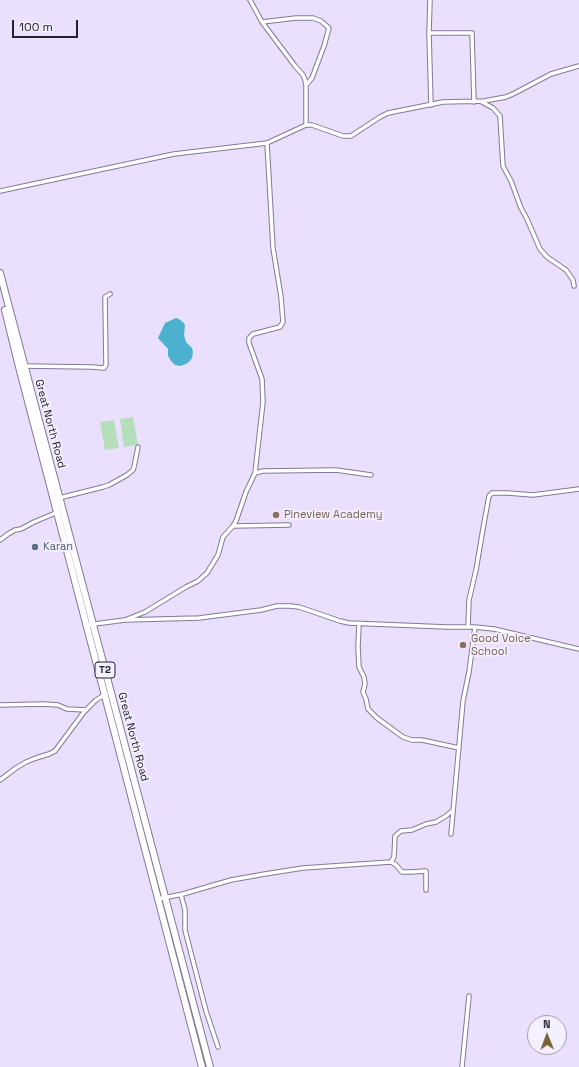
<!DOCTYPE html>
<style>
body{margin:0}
#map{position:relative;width:579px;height:1067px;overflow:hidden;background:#eae0fd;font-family:"Space Grotesk",sans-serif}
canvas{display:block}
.north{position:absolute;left:527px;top:1015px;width:40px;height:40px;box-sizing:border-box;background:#f5f0ff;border:1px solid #a29dab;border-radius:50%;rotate:359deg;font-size:11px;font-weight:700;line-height:16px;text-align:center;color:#25202d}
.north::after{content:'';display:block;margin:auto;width:14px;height:18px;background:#766533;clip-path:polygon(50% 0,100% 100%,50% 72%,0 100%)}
.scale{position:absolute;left:12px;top:20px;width:66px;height:18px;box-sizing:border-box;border:2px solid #25202d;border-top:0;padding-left:5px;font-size:12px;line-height:14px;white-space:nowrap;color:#25202d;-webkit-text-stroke:3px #f5f0ff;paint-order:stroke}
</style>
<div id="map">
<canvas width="579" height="1067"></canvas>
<div class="north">N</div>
<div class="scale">100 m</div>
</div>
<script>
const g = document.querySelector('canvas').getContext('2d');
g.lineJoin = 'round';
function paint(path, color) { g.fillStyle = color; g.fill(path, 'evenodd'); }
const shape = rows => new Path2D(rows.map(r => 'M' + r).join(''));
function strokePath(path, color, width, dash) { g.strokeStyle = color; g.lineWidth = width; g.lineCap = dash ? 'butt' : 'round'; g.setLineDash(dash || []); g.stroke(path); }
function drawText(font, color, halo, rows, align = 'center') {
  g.font = font + ' "Space Grotesk",sans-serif'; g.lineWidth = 3.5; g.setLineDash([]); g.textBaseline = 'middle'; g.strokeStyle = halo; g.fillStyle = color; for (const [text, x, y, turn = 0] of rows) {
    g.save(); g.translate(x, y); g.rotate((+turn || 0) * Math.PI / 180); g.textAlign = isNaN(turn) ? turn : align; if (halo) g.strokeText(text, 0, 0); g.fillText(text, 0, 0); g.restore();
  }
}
paint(shape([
 [133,417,138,445,124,447,120,419],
 [114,420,119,448,105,450,100,422]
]), '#b5debb');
paint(shape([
 [176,318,179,319,184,323,185,325,184,335,186,342,192,348,193,352,192,358,190,361,186,364,180,366,175,365,171,361,168,356,168,349,158,338,165,323]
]), '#4cb1ce');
const minor = shape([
 [250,0,262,22,295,66,303,75,305,80,306,85,306,125],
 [430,0,429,33,431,105],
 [262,22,296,18,313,18,321,21,329,28,324,46,312,78,306,85],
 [429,33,472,33,474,102],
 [482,102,493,108,500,116,503,166,511,181,521,208,527,219,540,249,547,257,566,270,573,280,574,286],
 [0,191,174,154,267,143,306,125,312,125,343,136,351,136,380,117,388,113,443,102,484,101,506,97,515,93,551,74,579,66],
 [23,366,92,367,104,368,106,365,105,297,110,294],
 [255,473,263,471,336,470,371,475],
 [59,498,103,487,109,485,127,475,133,470,134,467,138,447],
 [233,526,289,525],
 [0,540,8,534,15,530,21,529,34,522,58,512],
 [125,620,145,612,186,587,198,581,207,573,218,555,223,537,233,526,236,521,246,492,255,473,263,402,262,379,249,343,249,338,253,334,280,327,283,322,281,297,273,248,267,143],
 [359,624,358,647,359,667,364,677,365,684,363,692,366,699,368,709,377,718,403,737,412,740,422,740,459,748],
 [87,625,125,620,199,618,261,610,277,606,290,606,299,607,308,610,340,621,349,623,447,627,475,627,494,629,579,649],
 [468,627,469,600,476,570,484,523,489,496,492,493,508,493,533,495,579,489],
 [0,705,43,704,58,705,67,709,86,710],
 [0,780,16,768,26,762,36,758,49,754,55,751,84,712,96,700,106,694],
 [451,834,463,701,469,672,475,627],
 [391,862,394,857,395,836,401,831,412,830,426,824,436,822,446,816,452,811],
 [181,895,185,910,185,930,206,1011,218,1047],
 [158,899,183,894,231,880,265,874,303,868,391,862,396,865,402,872,410,872,426,871,426,890],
 [462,1067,469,996]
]);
const trunk = shape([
 [0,273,210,1067],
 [5,310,19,367,202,1067]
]);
strokePath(minor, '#837898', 5.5);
strokePath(trunk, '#837898', 8);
strokePath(minor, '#fff', 3.5);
strokePath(trunk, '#fff', 6);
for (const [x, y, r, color] of [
 [276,515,4,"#8d6e63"],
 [35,547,4,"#5c6f8a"],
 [463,645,4,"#8d6e63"]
]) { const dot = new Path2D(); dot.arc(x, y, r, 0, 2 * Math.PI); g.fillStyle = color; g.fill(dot); strokePath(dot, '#f5f0ff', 1.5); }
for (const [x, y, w] of [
 [105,670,20]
]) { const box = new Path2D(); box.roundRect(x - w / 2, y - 8, w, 16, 3); g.fillStyle = '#f5f0ff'; g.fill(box); strokePath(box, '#25202d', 1); }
drawText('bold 10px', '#25202d', null, [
 ["T2",105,670]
]);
drawText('11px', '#25202d', '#f5f0ff', [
 ["Great North Road",50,424,75],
 ["Great North Road",133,737,75]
]);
drawText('11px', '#785e54', '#f5f0ff', [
 ["Pineview Academy",284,515],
 ["Good Voice",471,639],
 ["School",471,652]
], 'left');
drawText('11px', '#4e5e75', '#f5f0ff', [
 ["Karan",43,547]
], 'left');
</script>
